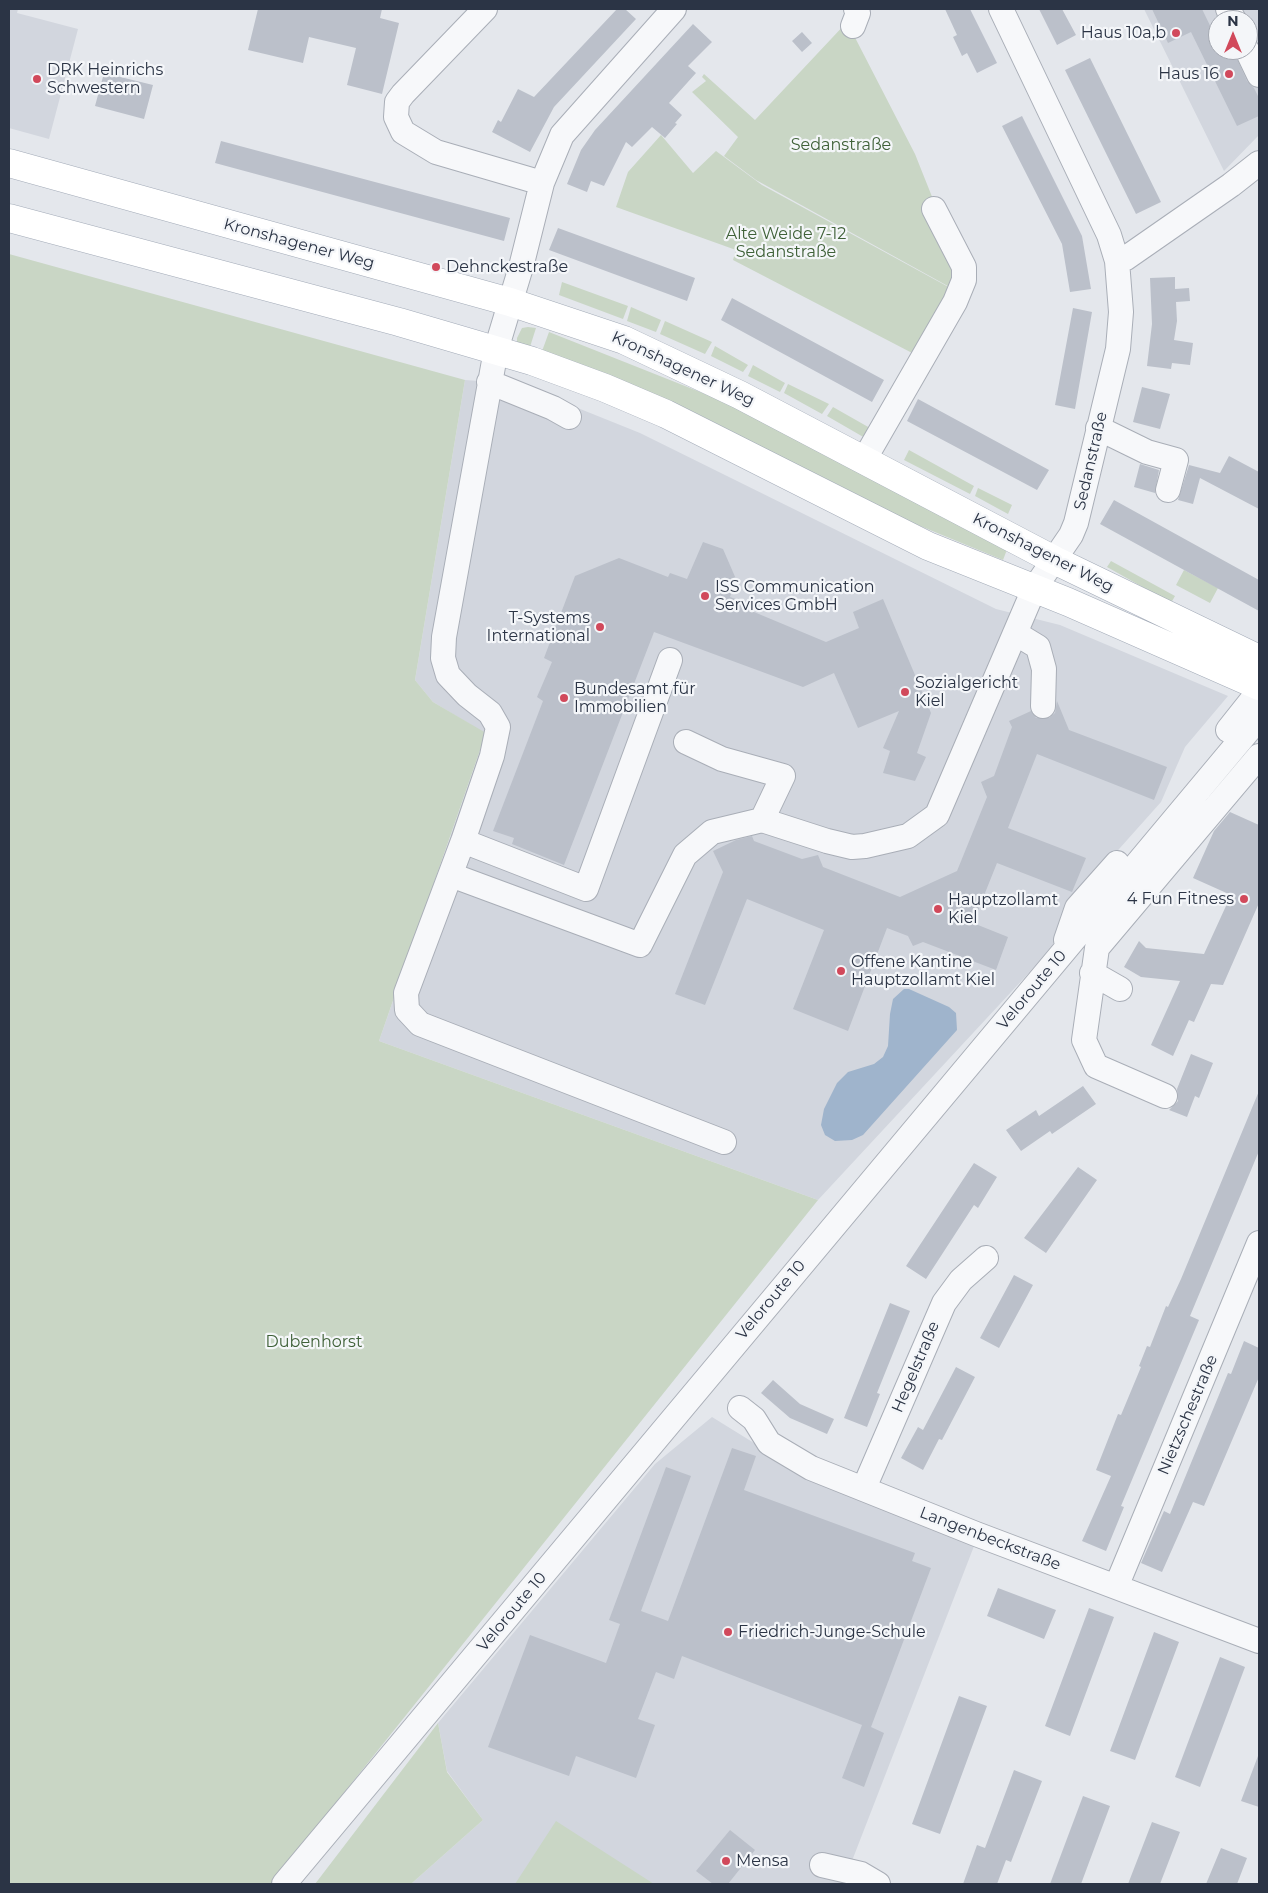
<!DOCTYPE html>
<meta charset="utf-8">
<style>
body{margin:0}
#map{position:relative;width:1268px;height:1893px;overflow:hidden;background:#e4e7ec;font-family:Montserrat,sans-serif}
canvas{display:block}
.frame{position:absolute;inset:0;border:10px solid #2b3445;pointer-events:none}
.north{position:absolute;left:1208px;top:10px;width:50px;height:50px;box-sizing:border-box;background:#f4f6f9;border:1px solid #a4a8b1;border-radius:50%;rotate:0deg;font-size:14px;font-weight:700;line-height:20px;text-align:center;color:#2b3445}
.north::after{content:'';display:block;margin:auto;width:18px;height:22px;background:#d1495b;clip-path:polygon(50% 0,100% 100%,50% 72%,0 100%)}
</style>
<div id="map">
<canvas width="1268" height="1893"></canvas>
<div class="frame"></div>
<div class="north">N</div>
</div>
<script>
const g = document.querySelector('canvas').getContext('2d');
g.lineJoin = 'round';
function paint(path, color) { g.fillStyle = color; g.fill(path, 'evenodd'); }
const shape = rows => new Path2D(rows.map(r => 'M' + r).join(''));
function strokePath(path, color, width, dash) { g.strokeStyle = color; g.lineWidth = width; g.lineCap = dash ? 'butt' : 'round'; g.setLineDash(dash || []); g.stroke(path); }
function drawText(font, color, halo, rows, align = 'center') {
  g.font = font + ' Montserrat,sans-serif'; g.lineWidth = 4.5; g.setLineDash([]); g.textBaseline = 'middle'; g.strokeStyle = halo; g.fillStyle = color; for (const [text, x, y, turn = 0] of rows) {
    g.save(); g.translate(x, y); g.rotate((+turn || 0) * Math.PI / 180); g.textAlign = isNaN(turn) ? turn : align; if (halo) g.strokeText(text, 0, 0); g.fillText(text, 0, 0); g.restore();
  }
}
paint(shape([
 [9,9,18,9,17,13,78,29,49,139,9,128],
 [1144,9,1259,9,1259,69,1252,72,1259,87,1259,135,1224,171],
 [1218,20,1248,20,1248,50,1218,50],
 [465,380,518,384,640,433,996,609,1060,625,1228,696,1185,747,1161,802,1070,904,1051,949,818,1200,379,1041,486,734,433,702,415,680],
 [712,1417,796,1469,976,1541,843,1884,411,1884,483,1820,447,1771,438,1723,655,1464]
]), '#d2d6de');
paint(shape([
 [847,22,915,154,960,267,955,290,756,180,724,156,738,137,692,92,706,81,702,77,704,74,755,120],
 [661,135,693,173,716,151,762,185,954,290,916,355,733,260,736,250,616,207,628,172],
 [9,254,465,380,415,680,433,702,486,733,379,1041,818,1200,271,1884,9,1884],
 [562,282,628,306,623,319,559,295],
 [631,307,661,320,656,332,627,321],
 [665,321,712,342,705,354,660,334],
 [528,327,536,328,529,350,517,344,517,338,522,328],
 [549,332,743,409,1008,547,1003,560,891,514,541,354],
 [715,346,748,365,743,372,711,356],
 [753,365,785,383,780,392,748,376],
 [788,384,829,404,822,414,784,393],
 [833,407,877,432,872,442,827,416],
 [909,450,974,486,970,494,904,460],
 [978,488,1012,505,1008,514,975,496],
 [1111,561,1175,596,1171,603,1107,567],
 [1184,570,1218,588,1210,603,1176,585],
 [438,1723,447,1772,483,1820,411,1884,315,1884],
 [556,1821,654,1884,515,1884]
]), '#c9d6c5');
paint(shape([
 [904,989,909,989,949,1007,956,1013,957,1030,863,1135,852,1140,835,1141,825,1135,821,1125,824,1109,837,1083,848,1072,874,1064,883,1057,888,1046,890,1014,893,999]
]), '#9fb4cc');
paint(shape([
 [258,9,382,9,380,18,399,23,382,94,347,85,356,48,309,37,303,63,248,50],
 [617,9,625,9,636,19,554,107,530,152,492,132,498,120,501,122,518,89,534,97],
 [945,9,970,9,997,63,977,73,967,53,962,56,953,37,957,35],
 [1039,9,1062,9,1076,35,1057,45],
 [1152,9,1202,9,1218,42,1218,50,1233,50,1247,81,1254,88,1259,98,1259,116,1237,126,1191,32,1168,43],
 [693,24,712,42,688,66,696,73,669,103,682,115,675,123,677,124,665,138,652,127,632,147,626,142,604,186,591,181,587,192,567,184,581,150,595,130],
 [802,32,812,43,802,52,792,41],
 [1090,58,1161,202,1136,214,1065,70],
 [104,73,153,85,144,119,95,106],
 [1022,116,1082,236,1091,289,1070,292,1062,244,1002,126],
 [221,141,510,218,504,241,215,163],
 [558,228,695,278,687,301,549,250],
 [1175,277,1175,289,1189,288,1190,301,1176,302,1177,321,1174,340,1193,343,1190,365,1172,363,1171,369,1147,366,1152,324,1150,278],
 [732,298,884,380,872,402,721,320],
 [1073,308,1092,312,1075,409,1055,405],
 [1142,387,1170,394,1160,429,1133,422],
 [918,399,1049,470,1037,490,907,421],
 [1229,456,1259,472,1259,509,1200,478,1193,504,1178,500,1189,465,1220,473],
 [1140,464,1159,470,1155,493,1134,487],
 [1114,500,1259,580,1259,611,1100,524],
 [703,542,723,549,736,579,730,597,744,602,742,607,826,642,859,628,853,612,883,599,931,713,917,753,926,757,915,781,883,773,890,751,883,748,899,711,858,728,834,673,803,687,654,632,564,865,512,844,514,838,493,831,543,701,537,697,552,662,544,658,575,576,619,558,668,577,670,573,687,579],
 [1057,701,1069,730,1167,767,1154,800,1037,754,1008,828,1086,858,1072,892,997,863,973,923,1008,937,996,970,923,942,913,946,908,936,887,928,848,1031,793,1009,824,930,747,899,705,1005,675,994,723,872,713,851,736,840,752,836,754,841,802,859,818,855,823,867,900,897,957,871,987,797,981,782,994,776,1012,727,1009,721,1031,711,1036,718,1049,718,1055,713],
 [1230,812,1259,825,1259,903,1223,985,1211,984,1194,1022,1189,1020,1173,1056,1151,1045,1180,981,1141,977,1124,967,1139,941,1146,948,1204,954,1231,895,1193,878,1214,831],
 [1191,1054,1213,1063,1199,1098,1195,1096,1187,1117,1169,1110,1178,1101,1177,1089],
 [1083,1086,1096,1104,1052,1134,1050,1131,1021,1151,1006,1130,1036,1110,1039,1116],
 [1259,1091,1259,1151,1190,1316,1199,1320,1121,1506,1124,1507,1106,1551,1082,1541,1111,1476,1096,1470,1118,1414,1121,1415,1141,1367,1139,1366,1147,1346,1150,1347,1166,1306,1168,1307,1181,1279],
 [974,1163,997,1177,978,1208,974,1205,926,1279,906,1266],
 [1078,1167,1097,1180,1046,1253,1024,1238],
 [1014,1275,1033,1285,999,1348,980,1338],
 [890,1303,910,1311,877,1393,880,1394,867,1427,844,1418],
 [1244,1341,1259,1348,1259,1377,1204,1506,1193,1502,1162,1572,1141,1563,1164,1511,1170,1514,1228,1373,1231,1374],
 [956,1367,975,1377,942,1440,939,1439,923,1470,901,1458,918,1427,923,1430],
 [773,1380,800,1404,834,1419,827,1434,790,1418,761,1393],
 [732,1448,756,1456,744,1490,915,1553,912,1561,931,1568,871,1727,884,1733,864,1787,842,1778,862,1725,682,1656,674,1679,656,1672,638,1719,655,1725,636,1778,576,1756,569,1776,488,1747,530,1635,606,1663,620,1624,609,1620,666,1467,691,1476,641,1611,668,1621],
 [998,1588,1056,1610,1044,1639,987,1616],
 [1089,1608,1114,1617,1070,1736,1045,1726],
 [1154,1632,1179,1642,1135,1760,1110,1751],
 [1220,1657,1245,1667,1200,1787,1175,1777],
 [959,1696,987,1706,940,1834,912,1824],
 [1258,1756,1259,1757,1259,1807,1241,1801],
 [1014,1770,1042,1781,1011,1862,1006,1860,997,1884,963,1884,977,1845,985,1848],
 [1083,1796,1110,1806,1081,1884,1050,1884],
 [1152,1822,1180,1832,1160,1884,1128,1884],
 [730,1830,755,1850,728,1884,713,1884,696,1871],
 [1221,1848,1247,1858,1237,1884,1206,1884]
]), '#bbc0ca');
const minor = shape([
 [485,9,403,94,397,102,396,117,403,132,436,152,542,183],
 [674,9,562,135,542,183,521,267,496,350,444,637,443,658,448,675,467,695,490,713,498,727,492,756,463,841,406,993,407,1010,420,1024,724,1142],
 [1228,9,1234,20],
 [853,26,858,13,856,9],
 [1247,50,1259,75],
 [1117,261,1126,258,1231,185,1259,163],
 [489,382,553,408,569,417],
 [1098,428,1147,452,1176,460,1168,490],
 [864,460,955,302,964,280,964,267,934,209],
 [1015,633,1038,647,1044,669,1043,706],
 [1228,730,1259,691],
 [686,742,722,759,783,776,762,820],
 [463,841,586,889,670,660],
 [451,875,640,945,685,855,712,832,762,820,827,841,852,847,865,846,908,836,937,815,1034,589,1071,535,1076,523,1118,349,1121,312,1117,261,1109,235,1001,9],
 [1066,940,1077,908,1117,863],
 [1092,973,1120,989],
 [1165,1096,1096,1066,1084,1040,1097,948,1259,756],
 [740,1408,754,1419,769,1443,811,1468,976,1534,1259,1641],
 [864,1488,944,1303,961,1280,986,1258],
 [1116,1587,1259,1243],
 [822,1865,861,1874,878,1884],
 [284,1884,1259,718]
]);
const major = shape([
 [9,163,510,302,624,340,740,395,1054,560,1259,659],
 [9,218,399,322,532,361,605,388,666,414,928,546,1068,602,1259,686]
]);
strokePath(minor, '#a9aeb7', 26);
strokePath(major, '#a3abb8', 29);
strokePath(minor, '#f7f8fa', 24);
strokePath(major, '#fff', 28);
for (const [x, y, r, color] of [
 [1176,33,5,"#d1495b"],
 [1229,74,5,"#d1495b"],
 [37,79,5,"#d1495b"],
 [436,267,5,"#d1495b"],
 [705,596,5,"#d1495b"],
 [600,627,5,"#d1495b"],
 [905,692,5,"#d1495b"],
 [564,698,5,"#d1495b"],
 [1244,899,5,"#d1495b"],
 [938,909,5,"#d1495b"],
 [841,971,5,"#d1495b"],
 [728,1632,5,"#d1495b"],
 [726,1861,5,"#d1495b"]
]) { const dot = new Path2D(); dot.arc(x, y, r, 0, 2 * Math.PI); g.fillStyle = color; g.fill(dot); strokePath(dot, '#f4f6f9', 2); }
drawText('16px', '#2b3445', '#f4f6f9', [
 ["Haus 10a,b",1166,33,"right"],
 ["DRK Heinrichs",47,70],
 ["Schwestern",47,88],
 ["Haus 16",1219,74,"right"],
 ["Dehnckestraße",446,267],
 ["ISS Communication",715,587],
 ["Services GmbH",715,605],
 ["T-Systems",590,618,"right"],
 ["International",590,636,"right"],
 ["Sozialgericht",915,683],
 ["Kiel",915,701],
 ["Bundesamt für",574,689],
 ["Immobilien",574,707],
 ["4 Fun Fitness",1234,899,"right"],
 ["Hauptzollamt",948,900],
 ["Kiel",948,918],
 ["Offene Kantine",851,962],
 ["Hauptzollamt Kiel",851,980],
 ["Friedrich-Junge-Schule",738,1632],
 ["Mensa",736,1861]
], 'left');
drawText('16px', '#3f6138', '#f4f6f9', [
 ["Sedanstraße",841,145],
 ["Alte Weide 7-12",786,234],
 ["Sedanstraße",786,252],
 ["Dubenhorst",314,1342]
]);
drawText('16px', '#2b3445', '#f4f6f9', [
 ["Kronshagener Weg",299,244,15],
 ["Kronshagener Weg",683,369,25],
 ["Sedanstraße",1091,461,-77],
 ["Kronshagener Weg",1043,553,27],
 ["Veloroute 10",1032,990,-50],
 ["Veloroute 10",771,1300,-50],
 ["Hegelstraße",916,1367,-67],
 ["Nietzschestraße",1188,1415,-67],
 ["Langenbeckstraße",990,1539,21],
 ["Veloroute 10",512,1612,-50]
]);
</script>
